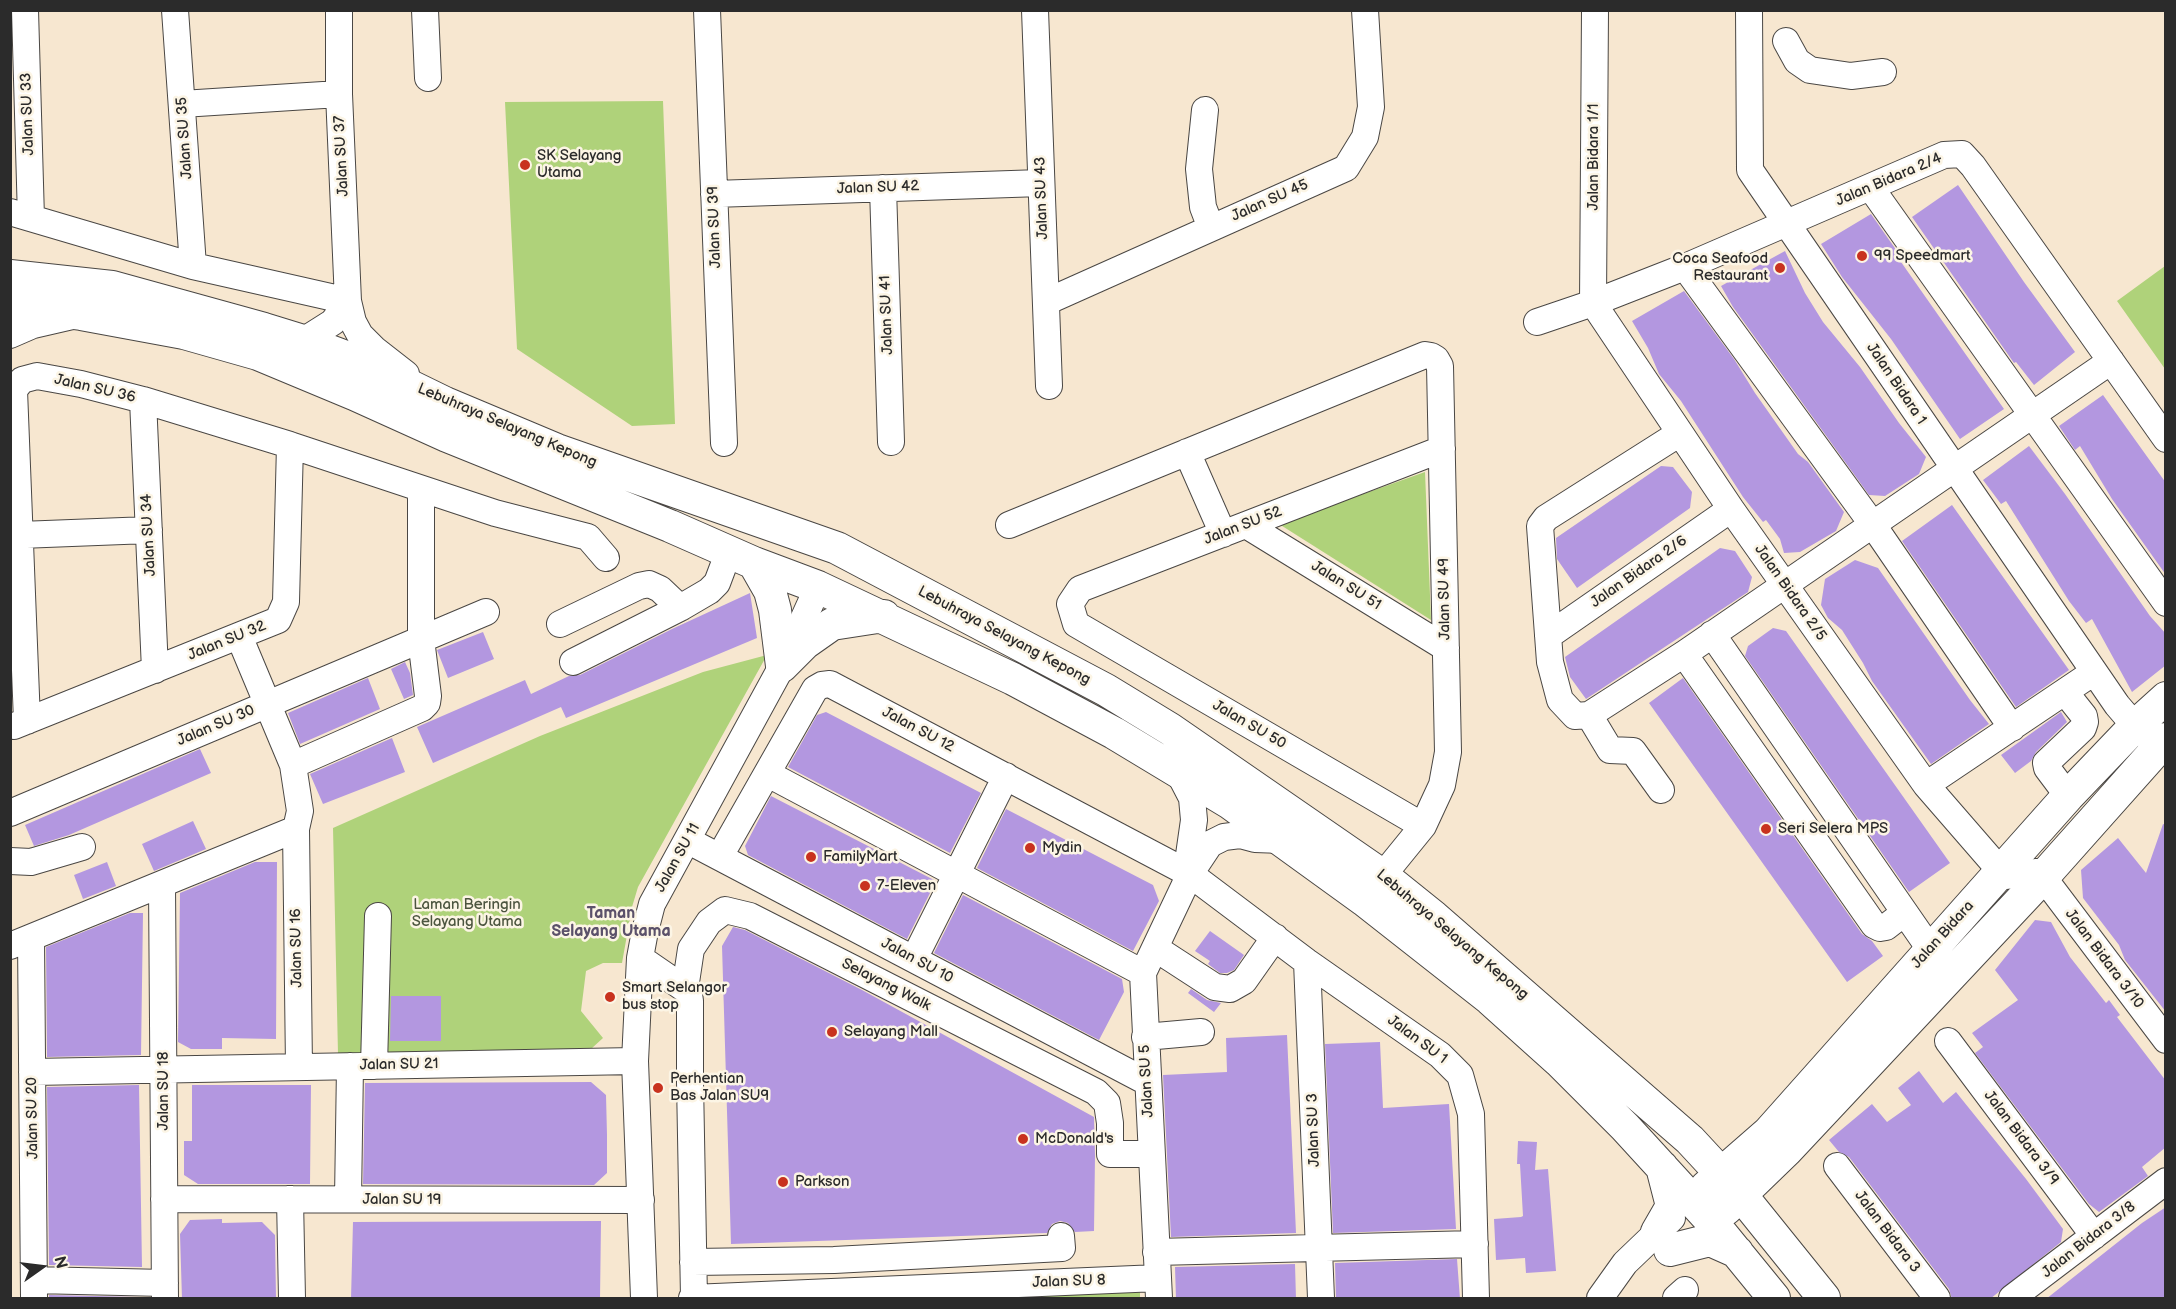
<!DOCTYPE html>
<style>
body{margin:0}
#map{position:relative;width:2176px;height:1309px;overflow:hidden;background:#f7e7d0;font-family:"Balsamiq Sans",sans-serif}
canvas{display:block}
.frame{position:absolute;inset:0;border:12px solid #2b2b2b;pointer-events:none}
.north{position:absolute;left:12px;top:1237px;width:60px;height:60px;-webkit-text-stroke:4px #fcf5e5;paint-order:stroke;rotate:76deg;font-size:16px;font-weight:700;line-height:24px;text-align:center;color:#2b2b2b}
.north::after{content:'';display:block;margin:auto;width:21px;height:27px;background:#2b2b2b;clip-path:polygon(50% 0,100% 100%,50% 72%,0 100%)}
</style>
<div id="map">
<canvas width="2176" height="1309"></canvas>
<div class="frame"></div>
<div class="north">N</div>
</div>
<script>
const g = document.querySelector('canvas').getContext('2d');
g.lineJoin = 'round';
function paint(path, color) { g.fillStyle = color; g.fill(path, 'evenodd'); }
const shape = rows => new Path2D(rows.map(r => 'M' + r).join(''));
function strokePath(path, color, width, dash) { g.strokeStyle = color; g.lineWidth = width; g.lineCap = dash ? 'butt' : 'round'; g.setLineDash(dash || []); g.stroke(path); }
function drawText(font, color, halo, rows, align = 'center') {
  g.font = font + ' "Balsamiq Sans",sans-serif'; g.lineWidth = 5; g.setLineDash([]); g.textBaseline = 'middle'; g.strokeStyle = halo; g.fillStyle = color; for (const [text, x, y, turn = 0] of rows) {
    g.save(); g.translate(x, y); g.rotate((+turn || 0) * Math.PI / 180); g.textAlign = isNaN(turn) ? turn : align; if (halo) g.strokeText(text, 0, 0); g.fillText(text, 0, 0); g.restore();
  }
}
paint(shape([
 [663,101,675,424,632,426,517,349,505,102],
 [2165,266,2165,369,2117,301],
 [1425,472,1431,620,1279,524],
 [767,655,638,887,632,907,622,963,603,963,586,971,581,1011,603,1038,591,1049,338,1054,333,828,540,736,703,672],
 [1140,1289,1140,1298,984,1298]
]), '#afd27a');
paint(shape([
 [1958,185,2024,282,2075,352,2034,385,2016,362,2014,363,1912,217],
 [1871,214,1899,254,1901,262,2004,409,1960,439,1891,339,1842,277,1821,244],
 [1785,251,1805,293,1823,322,1860,367,1899,423,1926,457,1919,474,1885,496,1869,495,1733,307,1721,286],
 [1684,291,1734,359,1755,393,1798,454,1808,462,1844,512,1836,531,1800,552,1784,553,1780,539,1766,520,1763,522,1743,497,1681,401,1659,374,1648,348,1632,321],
 [2103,395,2166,483,2166,575,2112,499,2080,446,2075,450,2059,426],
 [2029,446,2065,494,2150,616,2166,634,2166,665,2132,692,2092,619,2086,623,2069,601,2006,501,2001,504,1983,480],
 [1661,466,1673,467,1692,492,1690,508,1577,588,1557,559,1556,538],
 [1952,505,2069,670,2016,707,1902,541],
 [1720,548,1735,551,1752,577,1748,592,1586,699,1570,677,1565,657],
 [1855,560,1878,568,1970,700,1989,724,1931,764,1872,681,1863,663,1842,630,1828,618,1821,605,1825,579],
 [750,593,757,638,566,718,561,707,433,763,417,727,525,680,531,694,569,676,580,675,672,629],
 [1773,628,1786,631,1950,863,1909,892,1745,656,1748,646],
 [483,632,494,659,448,678,437,650],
 [405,662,410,673,413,695,404,699,391,669],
 [368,678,380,709,300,744,288,713],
 [1683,678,1862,934,1872,941,1883,956,1847,982,1649,703],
 [826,712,981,793,950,853,788,767,817,715],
 [2061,712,2067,722,2036,752,2031,761,2015,773,2001,755],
 [392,738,405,772,323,804,310,774],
 [200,749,211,773,69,835,34,846,25,825],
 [771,796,936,881,907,939,748,855,745,846],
 [1006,809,1153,885,1159,901,1133,951,977,868],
 [193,821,206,849,154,871,142,844],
 [2163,824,2166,825,2166,1012,2125,960,2119,945,2083,898,2081,870,2118,838,2146,873],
 [107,862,116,886,83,899,74,875],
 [255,862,277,862,276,1039,222,1038,222,1049,191,1049,178,1042,180,893],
 [963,895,1122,979,1124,992,1099,1040,934,953],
 [130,913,143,913,141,1055,47,1057,46,947],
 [2035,920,2051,922,2070,957,2106,1003,2109,1000,2120,1015,2117,1017,2166,1081,2166,1147,2142,1167,2148,1176,2099,1212,2089,1204,1975,1053,1983,1047,1972,1033,2018,1000,1995,970],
 [733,927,745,930,862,990,1094,1117,1095,1156,1094,1231,1075,1232,1068,1223,1060,1221,1052,1224,1047,1233,731,1244,722,946],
 [1210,931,1244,955,1234,970,1227,973,1220,973,1208,964,1210,961,1195,951],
 [1191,989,1207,1000,1221,1003,1214,1012,1188,993],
 [391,996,441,996,441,1041,390,1041],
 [1287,1035,1296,1233,1171,1237,1163,1075,1227,1072,1226,1038],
 [1380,1042,1383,1108,1449,1104,1456,1229,1333,1233,1325,1044],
 [1919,1071,1943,1103,1956,1092,2026,1179,2063,1229,2061,1242,1990,1299,1952,1299,1949,1289,1849,1157,1839,1152,1829,1140,1872,1104,1887,1122,1911,1105,1898,1088],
 [591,1082,606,1095,607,1135,607,1173,594,1185,363,1184,365,1083],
 [139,1085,142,1267,49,1265,47,1087],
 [192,1085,311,1085,310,1184,198,1184,184,1175,184,1141,192,1141],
 [1518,1141,1537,1142,1535,1170,1548,1169,1556,1271,1526,1273,1525,1258,1496,1260,1494,1219,1521,1217,1523,1216,1520,1164,1517,1164],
 [2166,1207,2166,1299,2046,1299,2142,1223],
 [222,1219,222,1223,262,1222,275,1235,276,1299,182,1299,180,1234,190,1220],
 [601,1221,600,1299,351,1299,353,1222],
 [1457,1259,1460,1299,1336,1299,1335,1263],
 [1295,1264,1296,1299,1176,1299,1175,1267],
 [49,1295,141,1297,141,1299,49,1299]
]), '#b397e0');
const minor = shape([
 [25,10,31,218],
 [175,10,193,266],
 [339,10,339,94,348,301,353,322,360,335,374,349,406,374],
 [425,10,428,78],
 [707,10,724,443],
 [1035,10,1049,386],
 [1749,10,1750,170,2117,705,2135,726,2149,738],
 [1786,41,1797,61,1810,70,1851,76,1883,72],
 [182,104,339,94],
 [1205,110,1199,169,1203,207,1211,228],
 [883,188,891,442],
 [1871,188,2166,603],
 [714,194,1041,183],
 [10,212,193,266,348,301],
 [1685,267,1873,525,2012,728],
 [1046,302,1346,168,1365,137,1371,107,1365,10],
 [1593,303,1731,509,1926,785,2005,876,2037,872,2043,877,2166,1040],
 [1593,303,1595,10],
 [1537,322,1593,303,1685,267,1944,155,1962,154,1973,166,2166,439],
 [10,335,33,325,72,316],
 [303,341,333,322,348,301],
 [143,400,155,670],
 [1680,433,1546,518,1540,526,1550,662,1560,700,1575,716,1589,715,1684,654,2111,361],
 [1187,452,1223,534],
 [1009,525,1425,355,1431,356,1436,359,1440,366,1448,752,1442,785,1423,826,1371,890],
 [1246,525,1446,648],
 [20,535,149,530],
 [560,624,639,586,649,584,660,589,680,608,709,591,717,583,729,551],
 [1712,634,1930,949],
 [239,636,293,765,300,811,296,829,299,1067],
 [1548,636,1731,509],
 [1684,654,1874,925,1880,928,1886,927,1904,913],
 [573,662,680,608],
 [2065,692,2084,716,2085,722,2083,728,2046,763,2047,768,2068,796],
 [1589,715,1610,750,1633,751,1661,790],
 [27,721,14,390,22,380,37,376,81,384,143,400,290,445,495,513,588,537,606,558],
 [14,726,278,620,286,602,290,445],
 [293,765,422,708,427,703,428,696,421,639,421,490],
 [1178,771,1192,798,1194,820,1189,855,1190,874],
 [768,774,1143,973],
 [1926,785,2094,672],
 [10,813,486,612],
 [1423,826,1076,624,1070,604,1080,589,1442,449],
 [687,840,1147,1082],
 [720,856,815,689,822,685,830,684,1190,874,1307,962,1440,1055,1460,1075,1471,1114,1476,1298],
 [10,861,31,862,82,847],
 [162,884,165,1298],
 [31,938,34,1298],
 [10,946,296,829],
 [1155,948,1215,987,1230,989,1244,981,1275,937],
 [640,958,685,989,689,994,690,1001,690,1082,694,1298],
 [914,959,1006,776],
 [1307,962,1321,1298],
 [685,989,691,949,709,922,725,910,750,916,1096,1092,1107,1103,1110,1123,1110,1154,1151,1154],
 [1145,1037,1201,1032],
 [1948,1041,2094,1236],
 [374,1066,378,916],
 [32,1072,635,1061],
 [1837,1166,1937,1298],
 [164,1199,641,1200],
 [290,1199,292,1298],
 [348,1199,350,1066],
 [1156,1252,1475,1244],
 [693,1262,834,1260,1062,1248,1061,1236],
 [34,1280,165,1283],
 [644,1298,635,1061,640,958,645,931,652,904,782,666,818,587],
 [692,1298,1158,1278],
 [1159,1298,1143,973,1190,874,1210,844,1224,837,1240,835,1255,839,1282,840],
 [1600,1298,1625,1263,1672,1218],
 [1676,1298,1685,1290],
 [2012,1298,2166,1181]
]);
const major = shape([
 [10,276,112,287,264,329,303,341,367,365,445,403,557,450,837,548,1106,690,1170,729,1383,876,1434,917,1690,1140,1741,1195,1824,1298],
 [10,305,81,314,184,333,258,354,354,394,447,436,670,526,754,563,818,587,1013,679,1114,733,1230,803,1364,900,1490,999,1559,1061,1625,1127,1712,1222,1774,1298],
 [754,563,770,591,775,610,782,666],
 [782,666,805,643,832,624,884,616],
 [1706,1187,1769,1132,2068,796,2135,726,2166,698],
 [1726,1209,1786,1151,2043,877,2166,739],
 [1657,1232,1672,1206,1662,1167],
 [1670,1250,1710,1240,1737,1252]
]);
strokePath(minor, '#4a4744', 28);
strokePath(major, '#4a4744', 34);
strokePath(minor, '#fff', 26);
strokePath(major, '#fff', 32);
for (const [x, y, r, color] of [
 [525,165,6,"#c8321e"],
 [1862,256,6,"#c8321e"],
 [1780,268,6,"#c8321e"],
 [1766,829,6,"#c8321e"],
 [1030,848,6,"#c8321e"],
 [811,857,6,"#c8321e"],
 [865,886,6,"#c8321e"],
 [610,997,6,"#c8321e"],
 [832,1032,6,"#c8321e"],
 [658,1088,6,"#c8321e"],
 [1023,1139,6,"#c8321e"],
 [783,1182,6,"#c8321e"]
]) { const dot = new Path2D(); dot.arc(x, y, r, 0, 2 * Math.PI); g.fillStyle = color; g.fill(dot); strokePath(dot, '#fcf5e5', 2); }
drawText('15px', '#2b2b2b', '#fcf5e5', [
 ["Jalan SU 33",28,114,-92],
 ["Jalan SU 35",185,138,-94],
 ["Jalan SU 37",342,156,-93],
 ["Jalan Bidara 1/1",1594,157,-90],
 ["Jalan Bidara 2/4",1889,180,-23],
 ["Jalan SU 42",878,188,-2],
 ["Jalan SU 43",1042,198,-92],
 ["Jalan SU 45",1270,201,-24],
 ["Jalan SU 39",715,227,-92],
 ["Jalan SU 41",887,315,-92],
 ["Jalan Bidara 1",1896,384,56],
 ["Jalan SU 36",95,389,13],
 ["Lebuhraya Selayang Kepong",507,426,23],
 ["Jalan SU 52",1243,526,-21],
 ["Jalan SU 34",149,535,-93],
 ["Jalan Bidara 2/6",1639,572,-35],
 ["Jalan SU 51",1346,586,32],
 ["Jalan Bidara 2/5",1790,593,55],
 ["Jalan SU 49",1445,599,-91],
 ["Lebuhraya Selayang Kepong",1004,636,28],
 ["Jalan SU 32",227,641,-22],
 ["Jalan SU 50",1249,725,30],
 ["Jalan SU 30",216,726,-23],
 ["Jalan SU 12",918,730,28],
 ["Jalan SU 11",678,858,-61],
 ["Lebuhraya Selayang Kepong",1452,935,40],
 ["Jalan Bidara",1943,935,-48],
 ["Jalan SU 16",297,948,-91],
 ["Jalan Bidara 3/10",2104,959,53],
 ["Jalan SU 10",917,961,28],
 ["Selayang Walk",886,985,27],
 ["Jalan SU 1",1417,1040,37],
 ["Jalan SU 21",399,1065,-1],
 ["Jalan SU 5",1147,1081,-93],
 ["Jalan SU 18",164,1091,-90],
 ["Jalan SU 20",33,1118,-91],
 ["Jalan SU 3",1314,1130,-92],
 ["Jalan Bidara 3/9",2021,1138,53],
 ["Jalan SU 19",402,1200],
 ["Jalan Bidara 3",1887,1232,53],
 ["Jalan Bidara 3/8",2089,1240,-38],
 ["Jalan SU 8",1069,1282,-2]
]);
drawText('15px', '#2b2b2b', '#fcf5e5', [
 ["SK Selayang",537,156],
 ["Utama",537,173],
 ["99 Speedmart",1874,256],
 ["Coca Seafood",1768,259,"right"],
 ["Restaurant",1768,276,"right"],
 ["Seri Selera MPS",1778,829],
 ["Mydin",1042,848],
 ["FamilyMart",823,857],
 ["7-Eleven",877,886],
 ["Smart Selangor",622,988],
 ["bus stop",622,1005],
 ["Selayang Mall",844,1032],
 ["Perhentian",670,1079],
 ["Bas Jalan SU9",670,1096],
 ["McDonald's",1035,1139],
 ["Parkson",795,1182]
], 'left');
drawText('15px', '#4c553f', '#fcf5e5', [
 ["Laman Beringin",467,905],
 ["Selayang Utama",467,922]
]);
drawText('bold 16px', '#5b516a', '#fcf5e5', [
 ["Taman",611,914],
 ["Selayang Utama",611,932]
]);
</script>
